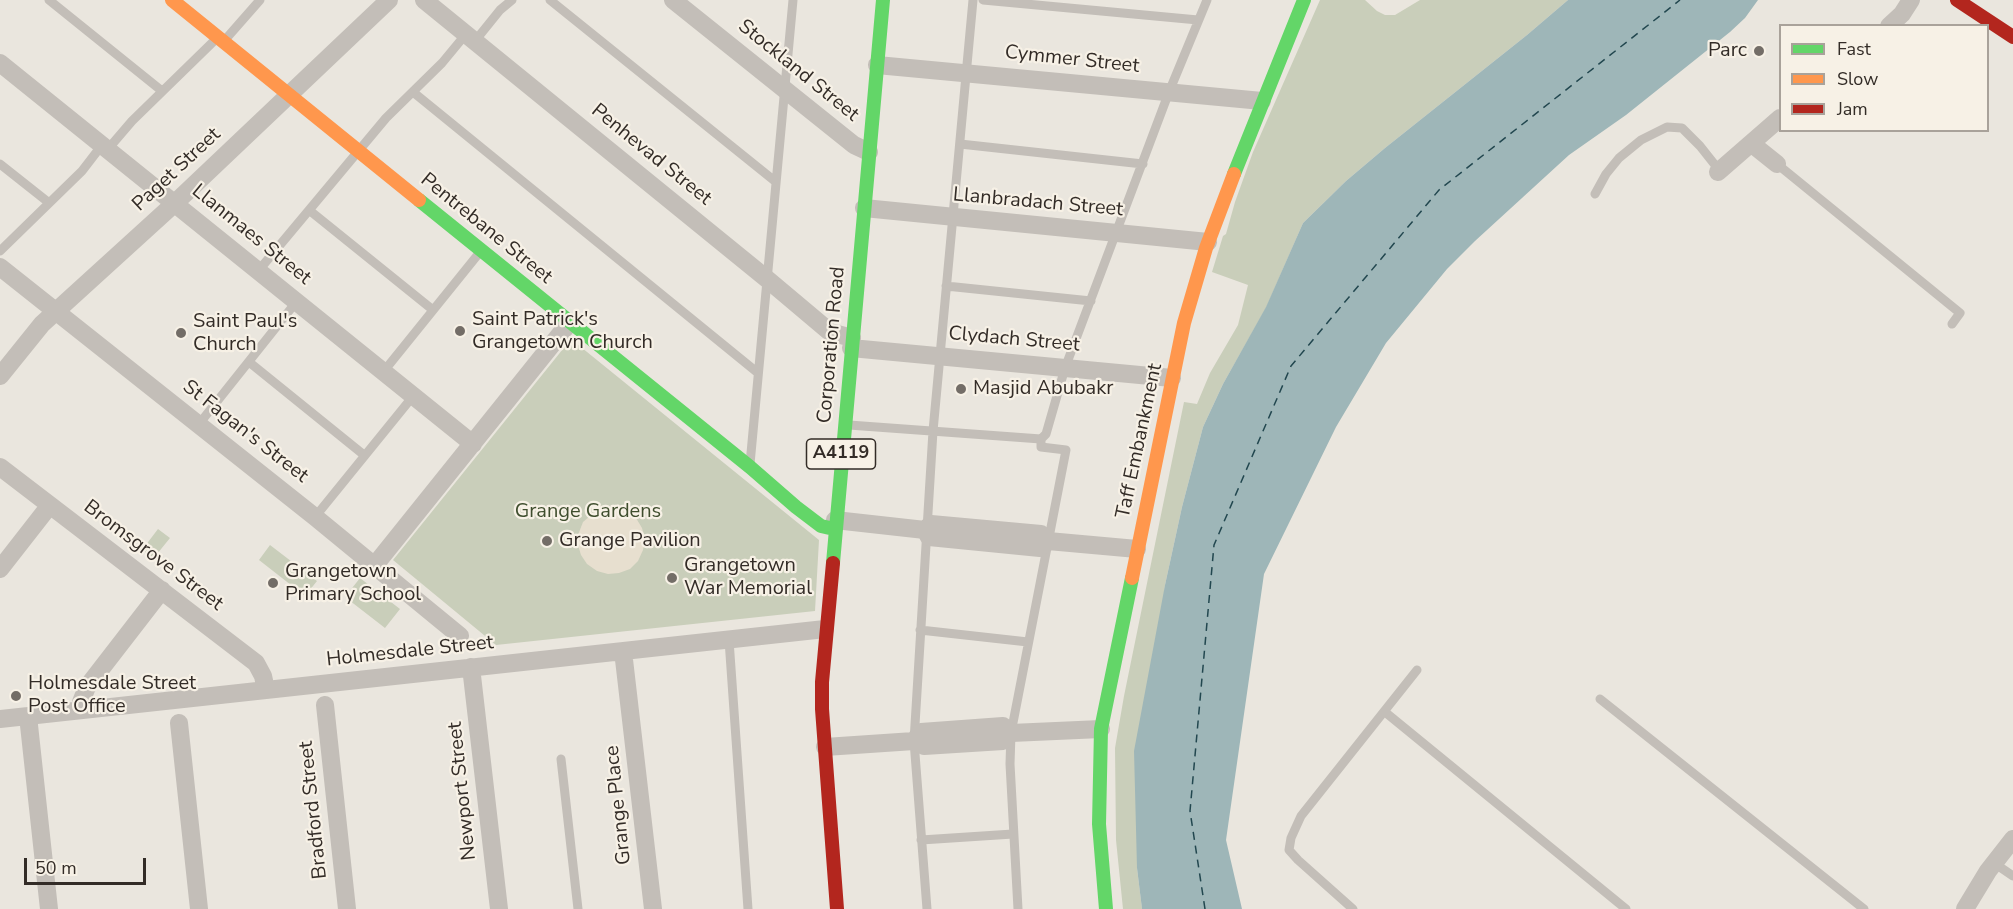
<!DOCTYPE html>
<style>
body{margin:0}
#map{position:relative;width:2013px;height:909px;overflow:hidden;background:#eae6de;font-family:"Nunito Sans",sans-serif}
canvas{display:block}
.legend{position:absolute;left:1779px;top:24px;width:210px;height:108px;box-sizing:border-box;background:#f7f1e6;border:2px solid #a9a29a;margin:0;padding:8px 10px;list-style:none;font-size:18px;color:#332c27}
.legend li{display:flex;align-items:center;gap:12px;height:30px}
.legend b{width:30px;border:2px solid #a9a29a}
.scale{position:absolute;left:24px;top:858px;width:122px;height:27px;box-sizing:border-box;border:3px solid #332c27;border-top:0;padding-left:8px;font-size:18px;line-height:21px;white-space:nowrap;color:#332c27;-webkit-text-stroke:4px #f7f1e6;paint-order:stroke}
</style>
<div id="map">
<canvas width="2013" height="909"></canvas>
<ul class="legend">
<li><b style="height:8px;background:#63d668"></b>Fast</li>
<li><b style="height:8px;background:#ff974d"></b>Slow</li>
<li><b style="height:8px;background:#b3261e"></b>Jam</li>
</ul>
<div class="scale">50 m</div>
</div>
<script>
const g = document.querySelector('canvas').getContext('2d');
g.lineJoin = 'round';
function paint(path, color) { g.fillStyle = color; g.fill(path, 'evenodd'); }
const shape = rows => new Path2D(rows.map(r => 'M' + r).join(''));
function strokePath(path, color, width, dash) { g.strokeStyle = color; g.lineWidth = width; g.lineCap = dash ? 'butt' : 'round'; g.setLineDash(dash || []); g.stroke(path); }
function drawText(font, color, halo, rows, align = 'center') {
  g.font = font + ' "Nunito Sans",sans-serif'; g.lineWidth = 4.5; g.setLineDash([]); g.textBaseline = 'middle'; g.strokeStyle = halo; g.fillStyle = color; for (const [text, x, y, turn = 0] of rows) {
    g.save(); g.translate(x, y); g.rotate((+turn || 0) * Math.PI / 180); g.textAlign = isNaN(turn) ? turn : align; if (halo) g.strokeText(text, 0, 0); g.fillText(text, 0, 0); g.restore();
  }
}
paint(shape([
 [1320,0,1365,0,1377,11,1385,15,1395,15,1420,0,1568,0,1527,35,1385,148,1346,181,1303,223,1266,308,1223,384,1203,427,1182,507,1165,585,1137,868,1142,909,1123,909,1116,840,1115,748,1124,696,1184,402,1197,404,1210,373,1238,325,1248,285,1212,272,1223,236,1226,234,1235,202,1253,152],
 [571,339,819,540,815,611,496,645,393,560],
 [158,529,170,538,153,559,142,550],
 [270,545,317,581,305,596,259,560],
 [360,578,400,609,385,628,345,597]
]), '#c9ceba');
paint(shape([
 [607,507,618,508,628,511,636,518,642,528,645,539,643,550,638,561,630,569,619,573,608,574,597,571,587,564,581,555,578,545,578,535,583,522,597,510]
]), '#e7dfcf');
paint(shape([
 [1568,0,1758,0,1745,18,1730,32,1626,115,1569,155,1475,241,1447,269,1386,343,1336,427,1264,574,1226,840,1242,909,1142,909,1137,868,1134,751,1165,585,1182,507,1203,427,1223,384,1266,307,1303,223,1346,181,1385,148,1527,35]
]), '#9eb6b8');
strokePath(shape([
 [1205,909,1190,811,1214,545,1291,366,1439,190,1680,0]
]), '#22474f', 1.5, [8, 6]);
strokePath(shape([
 [49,0,162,91],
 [550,0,776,182],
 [983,0,1198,20],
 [224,41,260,0],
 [475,41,500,10,512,0],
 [413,92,758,373],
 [960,144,1143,164],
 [108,149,132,121,216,39],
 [0,164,48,202],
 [1777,164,1960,313,1952,324],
 [1595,194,1606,174,1619,158,1641,140,1667,127,1682,128,1700,146,1719,170],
 [309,210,433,310],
 [0,251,82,171,102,145],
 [259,270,386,118,442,63,466,34],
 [946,286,1091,301],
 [249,362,364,455],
 [384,371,480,252],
 [199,424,297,301],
 [849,425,1041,439,1041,447,1066,450,1011,733,1010,764,1018,909],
 [1041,439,1046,434,1065,368,1169,92,1207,0],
 [750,464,793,0],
 [315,517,414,395],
 [920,630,1028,642],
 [729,640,748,909],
 [1600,699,1864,909],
 [1385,712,1626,909],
 [561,759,578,909],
 [921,840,1013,834],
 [1994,863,2013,876],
 [927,909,914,741,933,431,973,0],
 [1353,909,1298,860,1289,850,1291,838,1301,816,1417,670]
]), '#c3beb8', 9);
strokePath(shape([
 [424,0,767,279,830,332,852,338],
 [673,0,854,145,869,152],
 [1889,26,1902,14,1911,0],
 [0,63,473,444],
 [877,65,1262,101],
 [1752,144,1777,164],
 [1718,172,1780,118],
 [864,208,1208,242],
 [0,267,315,517,460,636],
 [851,348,1172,378],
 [0,376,42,324,175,203,389,0],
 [0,467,256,663,263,676,266,690],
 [835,520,925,530,931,524,1041,534,1048,541,1137,549],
 [925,530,929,537,1040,548,1048,541],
 [375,565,570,322],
 [0,569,50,505],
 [623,651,653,909],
 [471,667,499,909],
 [325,705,347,909],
 [82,710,81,702,87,687,162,590],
 [28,716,49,909],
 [0,719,825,629],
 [179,723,199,909],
 [914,741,921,732,1003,726,1011,733],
 [825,747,914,741,924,746,1003,741,1011,733,1101,729],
 [1965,909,1988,871,2013,839]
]), '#c3beb8', 18);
strokePath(shape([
 [1234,174,1304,0],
 [419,200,750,467,796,507,821,526,834,529],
 [833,563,883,0],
 [1106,909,1099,824,1101,729,1132,578]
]), '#63d668', 14);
strokePath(shape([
 [172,0,419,200],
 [1132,578,1184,323,1206,248,1234,174]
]), '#ff974d', 14);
strokePath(shape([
 [1957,0,2013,37],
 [833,563,822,682,822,709,837,909]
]), '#b3261e', 14);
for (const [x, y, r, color] of [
 [1759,51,6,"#736d67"],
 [460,331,6,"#736d67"],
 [181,333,6,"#736d67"],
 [961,389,6,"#736d67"],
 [547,541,6,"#736d67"],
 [672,578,6,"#736d67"],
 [273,583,6,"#736d67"],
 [16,696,6,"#736d67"]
]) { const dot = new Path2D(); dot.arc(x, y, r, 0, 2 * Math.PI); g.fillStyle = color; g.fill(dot); strokePath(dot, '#f7f1e6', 2); }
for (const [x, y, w] of [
 [841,454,69]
]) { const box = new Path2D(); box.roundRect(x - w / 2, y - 15, w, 30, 4.5); g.fillStyle = '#f7f1e6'; g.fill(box); strokePath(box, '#332c27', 1.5); }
drawText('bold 18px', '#332c27', null, [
 ["A4119",841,454]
]);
drawText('20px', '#332c27', '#f7f1e6', [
 ["Parc",1747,51,"right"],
 ["Saint Patrick's",472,320],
 ["Grangetown Church",472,343],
 ["Saint Paul's",193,322],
 ["Church",193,345],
 ["Masjid Abubakr",973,389],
 ["Grange Pavilion",559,541],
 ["Grangetown",684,566],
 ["War Memorial",684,589],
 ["Grangetown",285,572],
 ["Primary School",285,595],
 ["Holmesdale Street",28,684],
 ["Post Office",28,707]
], 'left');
drawText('20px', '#332c27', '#f7f1e6', [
 ["Cymmer Street",1072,60,6],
 ["Stockland Street",798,71,39],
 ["Penhevad Street",651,155,39],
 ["Paget Street",177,170,-43],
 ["Llanbradach Street",1038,203,5],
 ["Pentrebane Street",486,229,39],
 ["Llanmaes Street",251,235,39],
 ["Clydach Street",1014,340,5],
 ["Corporation Road",832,345,-85],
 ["St Fagan's Street",245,432,38],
 ["Taff Embankment",1140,441,-78],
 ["Bromsgrove Street",153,556,37],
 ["Holmesdale Street",410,652,-6],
 ["Newport Street",463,791,-96],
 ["Grange Place",619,805,-96],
 ["Bradford Street",314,810,-96]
]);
drawText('20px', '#3f4e2e', '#f7f1e6', [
 ["Grange Gardens",588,512]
]);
</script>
